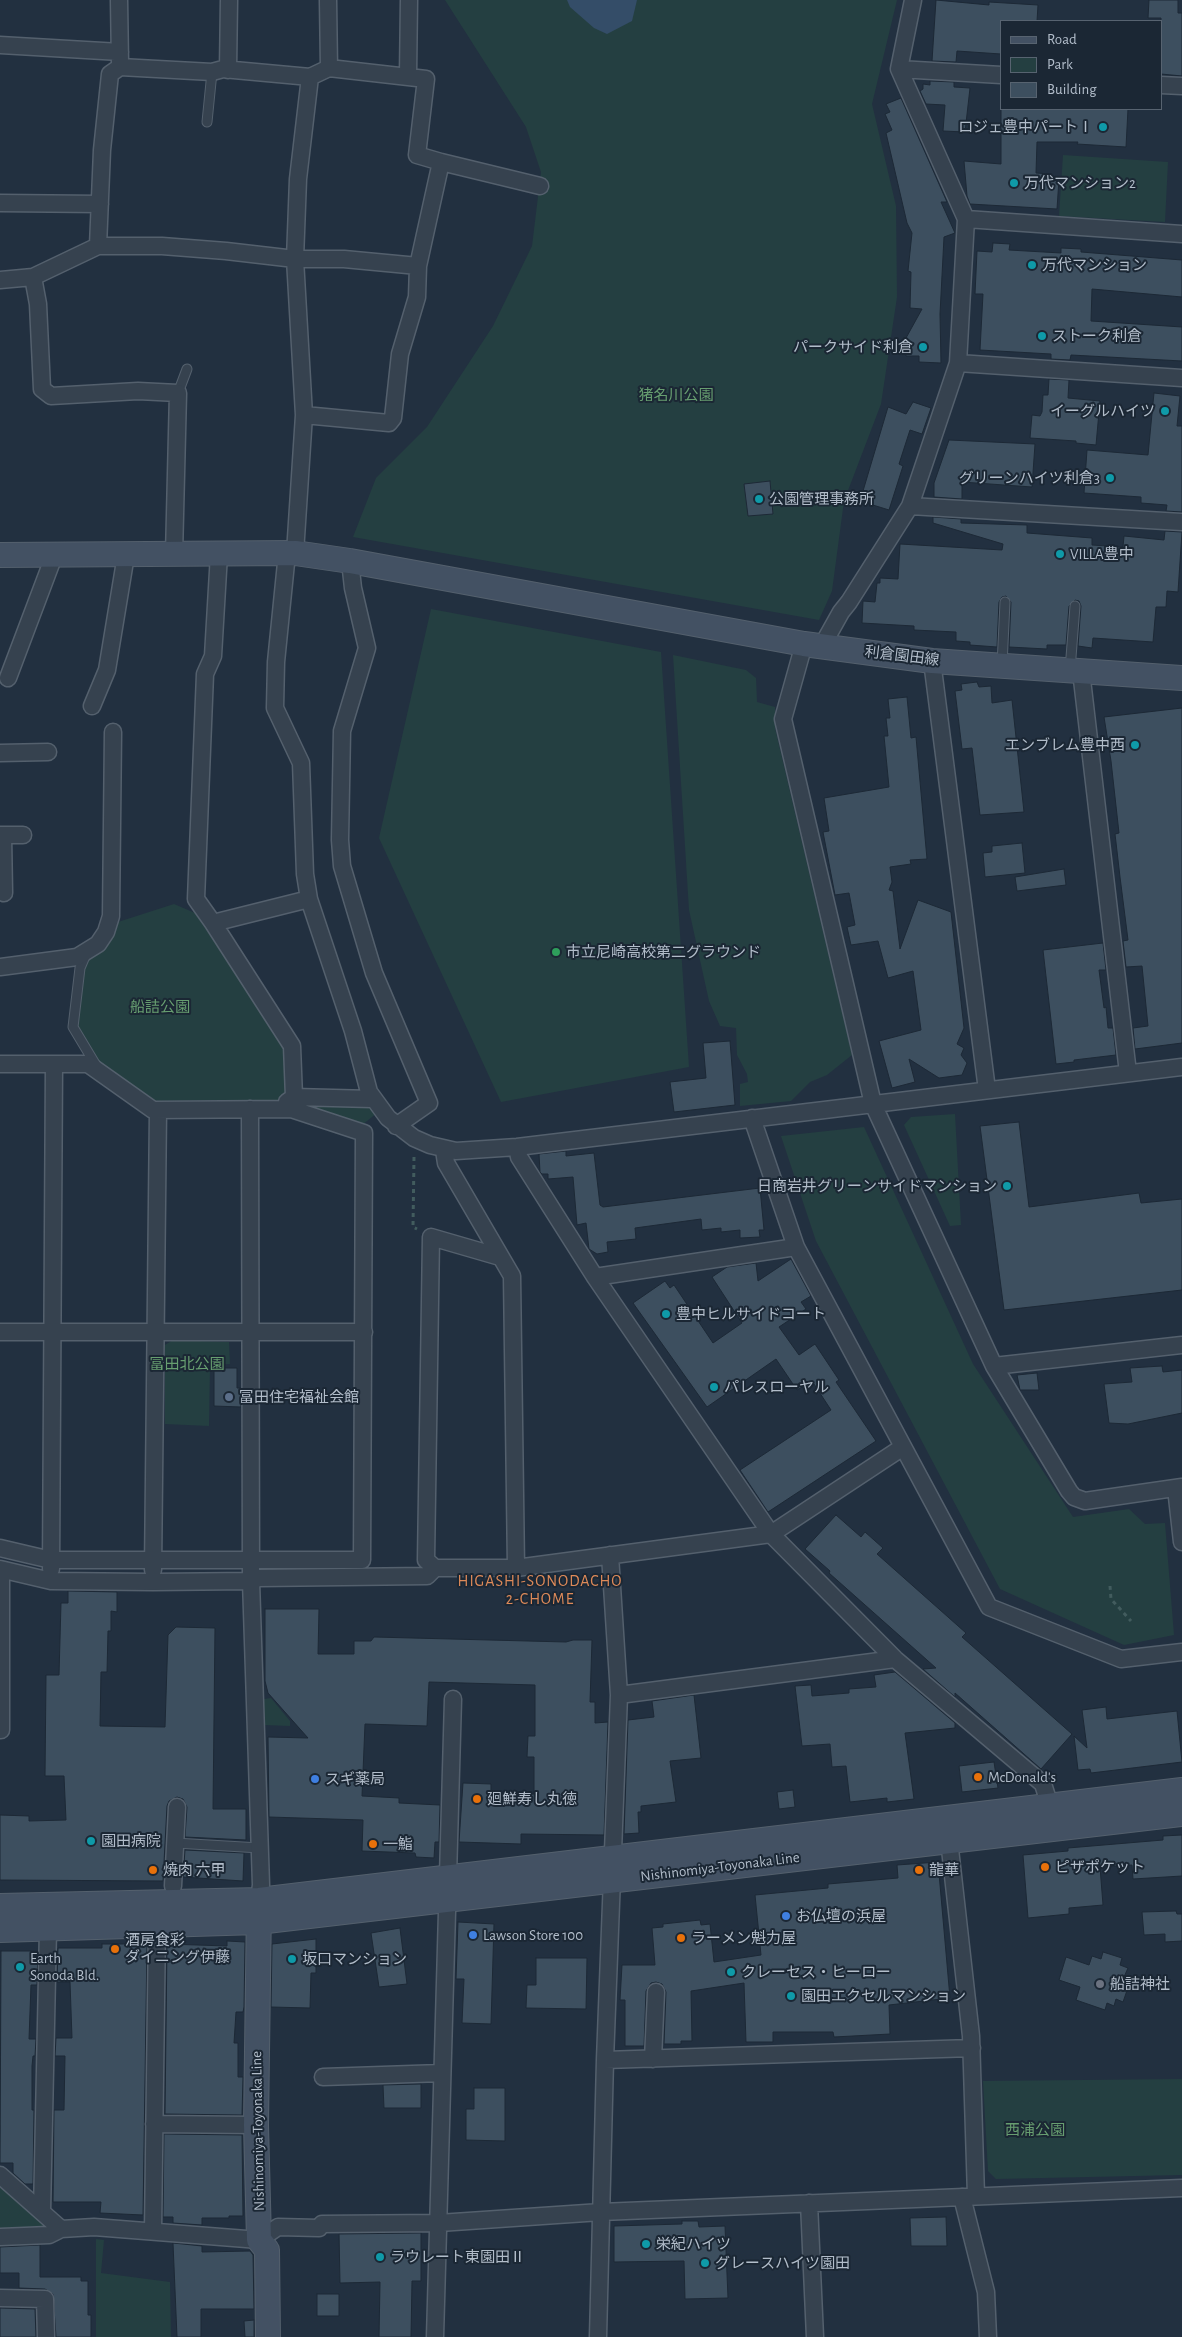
<!DOCTYPE html>
<meta charset="utf-8">
<style>
body{margin:0}
#map{position:relative;width:1182px;height:2337px;overflow:hidden;background:#223040;font-family:"Alegreya Sans",sans-serif}
canvas{display:block}
.legend{position:absolute;left:1000px;top:20px;width:162px;height:90px;box-sizing:border-box;background:#1b2734;border:1px solid #576370;margin:0;padding:6px 9px;list-style:none;font-size:15px;color:#b2bdca}
.legend li{display:flex;align-items:center;gap:10px;height:25px}
.legend b{width:25px;border:1px solid #576370}
</style>
<div id="map">
<canvas width="1182" height="2337"></canvas>
<ul class="legend">
<li><b style="height:6px;background:#435163"></b>Road</li>
<li><b style="height:14px;background:#243f41"></b>Park</li>
<li><b style="height:14px;background:#3d4f5f"></b>Building</li>
</ul>
</div>
<script>
const g = document.querySelector('canvas').getContext('2d');
g.lineJoin = 'round';
function paint(path, color) { g.fillStyle = color; g.fill(path, 'evenodd'); }
const shape = rows => new Path2D(rows.map(r => 'M' + r).join(''));
function strokePath(path, color, width, dash) { g.strokeStyle = color; g.lineWidth = width; g.lineCap = dash ? 'butt' : 'round'; g.setLineDash(dash || []); g.stroke(path); }
function drawText(font, color, halo, rows, align = 'center') {
  g.font = font + ' "Alegreya Sans","Noto Sans JP",sans-serif'; g.lineWidth = 4; g.setLineDash([]); g.textBaseline = 'middle'; g.strokeStyle = halo; g.fillStyle = color; for (const [text, x, y, turn = 0] of rows) {
    g.save(); g.translate(x, y); g.rotate((+turn || 0) * Math.PI / 180); g.textAlign = isNaN(turn) ? turn : align; if (halo) g.strokeText(text, 0, 0); g.fillText(text, 0, 0); g.restore();
  }
}
paint(shape([
 [445,0,897,0,872,104,896,206,897,297,881,404,844,501,832,591,819,620,353,537,376,478,427,427,493,326,532,246,541,172,526,127],
 [1063,155,1168,162,1165,222,1059,216],
 [431,609,661,652,689,1067,501,1102,379,838],
 [673,655,746,670,756,678,757,702,775,707,775,728,852,1055,827,1075,810,1082,791,1101,740,1106,740,1084,748,1082,747,1074,737,1055,736,1028,720,1026,709,1001,689,910],
 [174,904,195,913,287,1048,289,1090,279,1100,154,1101,88,1057,71,1028,78,965,118,922],
 [299,1102,369,1104,377,1113,362,1125,298,1106],
 [955,1114,961,1225,950,1226,904,1125,911,1117],
 [864,1127,973,1364,1073,1517,1129,1509,1145,1524,1165,1523,1174,1635,1124,1645,1000,1589,816,1241,781,1136],
 [173,1340,229,1342,230,1364,210,1365,209,1426,165,1424,165,1345],
 [271,1698,290,1721,290,1726,264,1725,264,1699],
 [1182,2079,1182,2175,996,2179,988,2171,983,2081],
 [0,2185,52,2229,0,2232],
 [96,2239,104,2240,101,2273,170,2282,171,2337,96,2337]
]), '#243f41');
paint(shape([
 [567,0,637,0,632,21,607,34,594,28,570,7]
]), '#344d68');
const building = shape([
 [936,0,989,5,989,2,1038,5,1037,21,1001,21,1001,54,957,51,956,62,932,61,936,0],
 [1149,0,1178,0,1178,13,1182,13,1182,76,1161,74,1161,18,1148,18,1149,0],
 [930,81,954,82,954,87,970,88,965,132,943,131,945,105,926,104,920,91,923,89,923,84,930,85,930,81],
 [901,98,947,202,941,202,955,233,944,237,940,314,941,363,919,362,919,356,906,356,906,338,922,309,910,308,911,272,908,271,912,233,907,223,886,133,892,130,885,114,890,112,886,104,901,98],
 [1001,109,1128,109,1126,147,1077,144,1078,142,1037,142,1036,173,1051,174,1051,179,1059,179,1057,209,970,204,967,196,964,161,1001,164,1001,109],
 [993,243,1010,244,1009,250,1061,253,1061,248,1081,249,1081,252,1182,260,1182,297,1092,289,1091,321,1182,327,1182,361,1071,355,1070,360,1051,359,1051,354,980,350,983,294,975,294,977,251,992,252,993,243],
 [1049,379,1069,380,1068,398,1100,401,1096,445,1076,443,1076,441,1030,438,1032,415,1040,416,1042,412,1043,395,1048,395,1049,379],
 [1154,393,1180,396,1177,426,1182,426,1182,512,1166,511,1167,505,1141,503,1141,497,1084,493,1087,450,1148,455,1154,393],
 [913,402,931,408,922,434,910,430,899,464,903,466,889,510,860,501,888,407,906,414,913,402],
 [949,440,1035,444,1032,487,962,482,962,499,934,497,934,483,949,440],
 [770,481,773,514,748,516,744,484,770,481],
 [933,517,961,519,961,523,1027,525,1027,533,1092,538,1092,545,1123,547,1124,536,1164,540,1165,531,1182,532,1178,592,1167,591,1166,607,1156,607,1153,642,1093,638,1092,648,1078,646,1081,606,1079,601,1075,600,1069,606,1066,645,1047,645,1047,649,1009,647,1011,602,1006,596,1002,597,999,602,997,647,970,645,970,642,956,641,956,632,914,630,914,626,862,623,863,601,875,602,877,583,880,583,880,578,898,579,900,544,1002,550,1003,544,933,523,933,517],
 [977,682,979,687,991,686,992,703,1012,700,1024,812,980,815,972,748,962,749,955,691,962,690,961,684,977,682],
 [907,697,911,738,916,737,927,859,910,860,911,864,890,867,892,882,889,890,893,891,900,949,918,900,951,912,964,1028,957,1044,964,1048,961,1055,967,1063,962,1075,939,1078,909,1059,915,1082,892,1088,879,1041,921,1030,913,971,888,978,878,941,851,945,847,927,855,925,849,893,835,895,823,832,829,831,824,798,889,787,884,736,888,736,886,718,890,718,888,699,907,697],
 [1182,708,1182,1043,1135,1049,1133,1028,1148,1026,1142,966,1126,967,1123,941,1128,940,1120,877,1115,834,1119,833,1111,761,1104,717,1182,708],
 [1022,843,1025,873,985,877,983,853,992,852,992,846,1022,843],
 [1064,869,1066,885,1017,891,1015,877,1064,869],
 [1103,943,1106,970,1099,970,1104,1008,1106,1007,1108,1028,1113,1028,1116,1055,1074,1060,1074,1062,1056,1064,1043,950,1103,943],
 [730,1041,735,1105,674,1112,670,1082,706,1078,703,1043,730,1041],
 [1019,1122,1029,1207,1139,1193,1141,1203,1182,1199,1182,1290,1004,1310,980,1126,1019,1122],
 [566,1151,566,1156,594,1153,600,1205,603,1207,760,1188,764,1230,759,1230,760,1237,740,1238,740,1230,721,1232,721,1228,702,1230,701,1219,635,1228,636,1239,607,1242,608,1252,597,1254,589,1249,586,1223,577,1225,573,1177,548,1179,548,1174,542,1174,540,1172,539,1154,566,1151],
 [791,1259,811,1296,801,1302,806,1309,779,1327,799,1355,815,1344,839,1380,836,1382,876,1441,768,1512,740,1470,831,1410,814,1384,808,1388,806,1385,797,1390,776,1359,707,1407,633,1303,665,1281,670,1288,674,1285,713,1343,742,1323,712,1277,727,1267,756,1263,758,1281,791,1259],
 [1162,1366,1163,1372,1182,1370,1182,1413,1128,1424,1109,1423,1104,1384,1132,1382,1130,1368,1162,1366],
 [214,1368,237,1368,237,1388,241,1388,241,1407,214,1406,214,1368],
 [1037,1373,1039,1390,1020,1390,1017,1375,1037,1373],
 [836,1515,861,1537,865,1532,883,1548,877,1554,966,1633,962,1637,1072,1734,1041,1769,955,1693,955,1697,923,1669,936,1668,829,1573,830,1571,805,1549,836,1515],
 [68,1591,117,1592,117,1612,111,1611,111,1631,108,1631,107,1672,101,1672,100,1726,165,1727,168,1635,176,1627,215,1628,213,1809,246,1809,246,1840,185,1837,187,1807,183,1799,177,1797,169,1801,167,1806,163,1881,0,1880,0,1815,29,1816,29,1821,66,1820,64,1776,45,1776,46,1675,59,1675,61,1603,68,1603,68,1591],
 [265,1609,319,1609,318,1654,354,1654,354,1641,371,1641,374,1637,566,1642,573,1640,592,1640,590,1702,595,1702,595,1723,608,1722,604,1835,521,1834,521,1844,459,1842,463,1783,491,1784,491,1793,534,1794,534,1757,527,1757,528,1736,535,1736,535,1685,429,1682,427,1726,365,1724,362,1796,399,1798,399,1803,440,1805,439,1842,435,1842,434,1858,416,1857,415,1853,362,1851,363,1820,269,1817,268,1737,308,1738,268,1693,265,1681,265,1609],
 [895,1672,955,1723,955,1728,905,1733,914,1799,887,1802,887,1798,850,1802,846,1766,832,1767,830,1744,802,1746,795,1686,811,1685,812,1696,849,1693,849,1689,876,1687,874,1675,895,1672],
 [694,1695,701,1758,670,1761,676,1802,641,1806,641,1812,638,1812,639,1833,624,1834,628,1720,654,1717,652,1701,694,1695],
 [1106,1707,1107,1719,1177,1711,1182,1762,1091,1773,1090,1769,1078,1770,1074,1736,1087,1748,1082,1710,1106,1707],
 [994,1762,998,1788,962,1792,959,1766,994,1762],
 [793,1790,795,1807,779,1809,777,1792,793,1790],
 [1182,1835,1182,1876,1133,1879,1132,1865,1100,1867,1103,1905,1069,1908,1069,1914,1028,1918,1023,1855,1068,1851,1068,1848,1163,1840,1163,1836,1182,1835],
 [185,1850,244,1853,243,1881,183,1877,185,1850],
 [938,1862,950,1998,889,2005,890,2034,834,2037,833,2032,773,2032,773,2042,746,2042,744,1983,691,1991,692,2041,681,2041,681,2044,664,2044,666,1992,662,1984,656,1982,651,1983,646,1991,644,2046,625,2046,625,2000,620,2000,622,1965,655,1965,652,1928,663,1927,663,1924,700,1920,701,1925,710,1924,714,1962,761,1955,755,1895,828,1888,828,1884,898,1878,897,1865,938,1862],
 [1176,1911,1177,1914,1182,1914,1182,1941,1165,1942,1165,1934,1144,1935,1142,1912,1176,1911],
 [458,1922,494,1924,491,2024,462,2023,464,1979,456,1979,458,1922],
 [400,1928,407,1984,379,1987,371,1933,400,1928],
 [316,1939,316,1973,311,1973,310,2008,271,2007,272,1944,316,1939],
 [227,1941,245,1942,244,2007,243,2012,236,2012,234,2043,238,2043,238,2077,243,2077,242,2115,165,2114,167,1944,227,1946,227,1941],
 [102,1944,147,1944,143,2215,100,2213,101,2202,53,2202,54,2110,64,2110,65,2056,55,2056,56,2038,72,2038,70,1982,57,1982,58,1948,102,1948,102,1944],
 [1,1951,38,1951,37,1985,31,1985,29,2039,36,2039,35,2056,33,2056,32,2066,32,2110,34,2110,33,2184,25,2184,13,2173,13,2163,0,2163,1,1951],
 [1103,1952,1122,1958,1120,1965,1128,1968,1124,1977,1131,1979,1123,2002,1116,1999,1114,2006,1107,2003,1105,2010,1076,2000,1080,1987,1059,1980,1066,1957,1089,1965,1092,1956,1101,1959,1103,1952],
 [536,1958,587,1958,586,2009,526,2008,527,1985,536,1985,536,1958],
 [421,2084,421,2108,384,2108,383,2085,421,2084],
 [474,2088,505,2088,505,2141,466,2140,466,2109,474,2109,474,2088],
 [164,2134,242,2135,243,2216,229,2216,229,2218,202,2218,202,2225,173,2223,173,2217,163,2217,164,2134],
 [946,2217,947,2246,911,2246,910,2218,946,2217],
 [682,2221,698,2221,699,2227,725,2226,728,2298,685,2299,684,2261,614,2262,614,2226,682,2224,682,2221],
 [421,2233,421,2281,412,2281,411,2337,379,2337,380,2282,340,2283,339,2234,421,2233],
 [173,2243,202,2246,202,2252,250,2251,253,2255,254,2309,201,2309,201,2337,177,2337,173,2243],
 [40,2245,40,2277,81,2277,81,2281,88,2281,88,2315,91,2315,91,2337,56,2337,53,2294,45,2289,19,2288,19,2273,0,2273,0,2247,40,2245],
 [317,2294,339,2294,339,2316,317,2316,317,2294],
 [0,2308,35,2309,36,2337,0,2337,0,2308],
 [254,2320,254,2337,245,2337,244,2321,254,2320]
]);
paint(building, '#3d4f5f');
strokePath(building, '#1d2936', 1);
const lane = shape([
 [207,122,212,72],
 [178,393,187,369],
 [1002,665,1005,602],
 [1070,670,1075,606],
 [86,954,80,968,73,1027,97,1067],
 [175,1843,260,1848]
]);
const street = shape([
 [119,0,120,63],
 [328,0,329,68,426,79,417,155,441,162,418,266],
 [0,45,120,52],
 [899,69,1001,75],
 [228,70,229,0],
 [408,76,409,0],
 [1161,85,1182,86],
 [441,162,540,186],
 [0,203,100,204],
 [966,219,1182,234],
 [98,246,102,150,110,74,120,67,212,72,223,69,310,77,329,68],
 [33,277,38,304,42,389,51,396,138,391,178,393,174,555],
 [0,280,33,277,98,246,162,246,226,251,295,259,344,259,418,266,417,297,400,354,393,418,389,423,304,415],
 [958,363,1182,378],
 [910,506,1182,522],
 [287,553,276,662,275,708,301,763,305,874,309,899,353,1031,369,1092,388,1118,414,1138,430,1145,456,1151,517,1147,1182,1067],
 [295,553,304,415,295,259,298,179,310,77],
 [219,554,213,656,205,674,196,899,213,923,309,899],
 [350,561,353,588,367,648,342,731,340,840,342,866,374,973,429,1103,396,1126],
 [804,644,783,719,873,1104,994,1366,1069,1491,1074,1497,1085,1501,1182,1487],
 [822,646,841,612,849,602,910,506,958,363,966,219,899,69,913,0],
 [932,661,987,1090],
 [1081,671,1128,1073],
 [8,678,54,556],
 [92,706,107,670,126,555],
 [0,753,48,752],
 [0,835,23,835],
 [3,835,4,893],
 [213,923,292,1046,294,1097],
 [0,967,77,957,98,944,106,932,111,916,113,732],
 [0,1064,88,1064,153,1110,291,1109,364,1133,362,1560,51,1560,0,1548],
 [287,1102,294,1097,372,1099],
 [250,1109,251,1581,261,1885,259,1900],
 [752,1118,796,1247,989,1607,1121,1659,1182,1652],
 [517,1147,519,1157,595,1277,771,1534,895,1659,1043,1784,1050,1806],
 [444,1150,446,1163,512,1276,516,1568],
 [595,1277,796,1247],
 [0,1332,364,1332],
 [994,1366,1182,1345],
 [1176,1488,1182,1542],
 [435,1568,426,1560,431,1237,500,1257],
 [0,1569,51,1581,153,1582,251,1581,259,1578,427,1576,435,1568,516,1568,771,1534,903,1447],
 [51,1569,54,1064],
 [153,1570,158,1110],
 [619,1695,895,1659],
 [1,1730,1,1570],
 [949,1840,971,2036,976,2196],
 [173,1886,177,1807],
 [653,2059,656,1992],
 [605,2060,972,2048],
 [323,2077,442,2073],
 [154,2124,256,2125],
 [0,2175,61,2229],
 [962,2197,986,2292,988,2337],
 [809,2203,815,2337],
 [42,2212,48,1929],
 [153,2231,157,1925],
 [0,2237,49,2235,61,2229,94,2227,259,2240,278,2227,319,2228,322,2224,439,2223,601,2212,1182,2188],
 [0,2298,45,2299,46,2337],
 [435,2337,453,1699],
 [598,2337,605,2060,619,1695,610,1555]
]);
const secondary = shape([
 [0,555,295,553,350,561,804,644,932,661,1182,678],
 [0,1906,259,1900,1182,1790],
 [259,1906,256,2125,259,2240,267,2250,268,2337],
 [0,1930,258,1922,1182,1814]
]);
strokePath(lane, '#54606d', 11);
strokePath(street, '#54606d', 19);
strokePath(secondary, '#54606d', 26);
strokePath(shape([
 [414,1157,413,1227,417,1229],
 [1110,1586,1111,1599,1131,1621]
]), '#425c5e', 3, [4, 4]);
strokePath(lane, '#36424f', 9);
strokePath(street, '#36424f', 16);
strokePath(secondary, '#435163', 24);
for (const [x, y, r, color] of [
 [1103,127,5,"#0f9aa8"],
 [1014,183,5,"#0f9aa8"],
 [1032,265,5,"#0f9aa8"],
 [1042,336,5,"#0f9aa8"],
 [923,347,5,"#0f9aa8"],
 [1165,411,5,"#0f9aa8"],
 [1110,478,5,"#0f9aa8"],
 [759,499,5,"#0f9aa8"],
 [1060,554,5,"#0f9aa8"],
 [1135,745,5,"#0f9aa8"],
 [556,952,5,"#2e9e5b"],
 [1007,1186,5,"#0f9aa8"],
 [666,1314,5,"#0f9aa8"],
 [714,1387,5,"#0f9aa8"],
 [229,1397,5,"#5c6f8a"],
 [978,1777,5,"#e8710a"],
 [315,1779,5,"#3f7fe0"],
 [477,1799,5,"#e8710a"],
 [91,1841,5,"#0f9aa8"],
 [373,1844,5,"#e8710a"],
 [1045,1867,5,"#e8710a"],
 [153,1870,5,"#e8710a"],
 [919,1870,5,"#e8710a"],
 [786,1916,5,"#3f7fe0"],
 [473,1935,5,"#3f7fe0"],
 [681,1938,5,"#e8710a"],
 [115,1949,5,"#e8710a"],
 [292,1959,5,"#0f9aa8"],
 [20,1967,5,"#0f9aa8"],
 [731,1972,5,"#0f9aa8"],
 [1100,1984,5,"#6b7280"],
 [791,1996,5,"#0f9aa8"],
 [646,2244,5,"#0f9aa8"],
 [380,2257,5,"#0f9aa8"],
 [705,2263,5,"#0f9aa8"]
]) { const dot = new Path2D(); dot.arc(x, y, r, 0, 2 * Math.PI); g.fillStyle = color; g.fill(dot); strokePath(dot, '#1b2734', 2); }
drawText('15px', '#b2bdca', '#1b2734', [
 ["ロジェ豊中パートⅠ",1093,127,"right"],
 ["万代マンション2",1024,183],
 ["万代マンション",1042,265],
 ["ストーク利倉",1052,336],
 ["パークサイド利倉",913,347,"right"],
 ["イーグルハイツ",1155,411,"right"],
 ["グリーンハイツ利倉3",1100,478,"right"],
 ["公園管理事務所",769,499],
 ["VILLA豊中",1070,554],
 ["エンブレム豊中西",1125,745,"right"],
 ["市立尼崎高校第二グラウンド",566,952],
 ["日商岩井グリーンサイドマンション",997,1186,"right"],
 ["豊中ヒルサイドコート",676,1314],
 ["パレスローヤル",724,1387],
 ["冨田住宅福祉会館",239,1397],
 ["McDonald's",988,1777],
 ["スギ薬局",325,1779],
 ["廻鮮寿し丸徳",487,1799],
 ["園田病院",101,1841],
 ["一鮨",383,1844],
 ["ピザポケット",1055,1867],
 ["焼肉 六甲",163,1870],
 ["龍華",929,1870],
 ["お仏壇の浜屋",796,1916],
 ["Lawson Store 100",483,1935],
 ["ラーメン魁力屋",691,1938],
 ["酒房食彩",125,1940],
 ["ダイニング伊藤",125,1957],
 ["Earth",30,1958],
 ["Sonoda Bld.",30,1975],
 ["坂口マンション",302,1959],
 ["クレーセス・ヒーロー",741,1972],
 ["船詰神社",1110,1984],
 ["園田エクセルマンション",801,1996],
 ["栄紀ハイツ",656,2244],
 ["ラウレート東園田Ⅱ",390,2257],
 ["グレースハイツ園田",715,2263]
], 'left');
drawText('15px', '#679e70', '#1b2734', [
 ["猪名川公園",676,395],
 ["船詰公園",160,1007],
 ["冨田北公園",187,1364],
 ["西浦公園",1035,2130]
]);
drawText('15px', '#b2bdca', '#1b2734', [
 ["利倉園田線",902,656,7],
 ["Nishinomiya-Toyonaka Line",720,1867,-7],
 ["Nishinomiya-Toyonaka Line",258,2131,-91]
]);
g.letterSpacing = '1px';
drawText('16px', '#de8a59', '#1b2734', [
 ["HIGASHI-SONODACHO",540,1581],
 ["2-CHOME",540,1599]
]);
g.letterSpacing = '0px';
</script>
